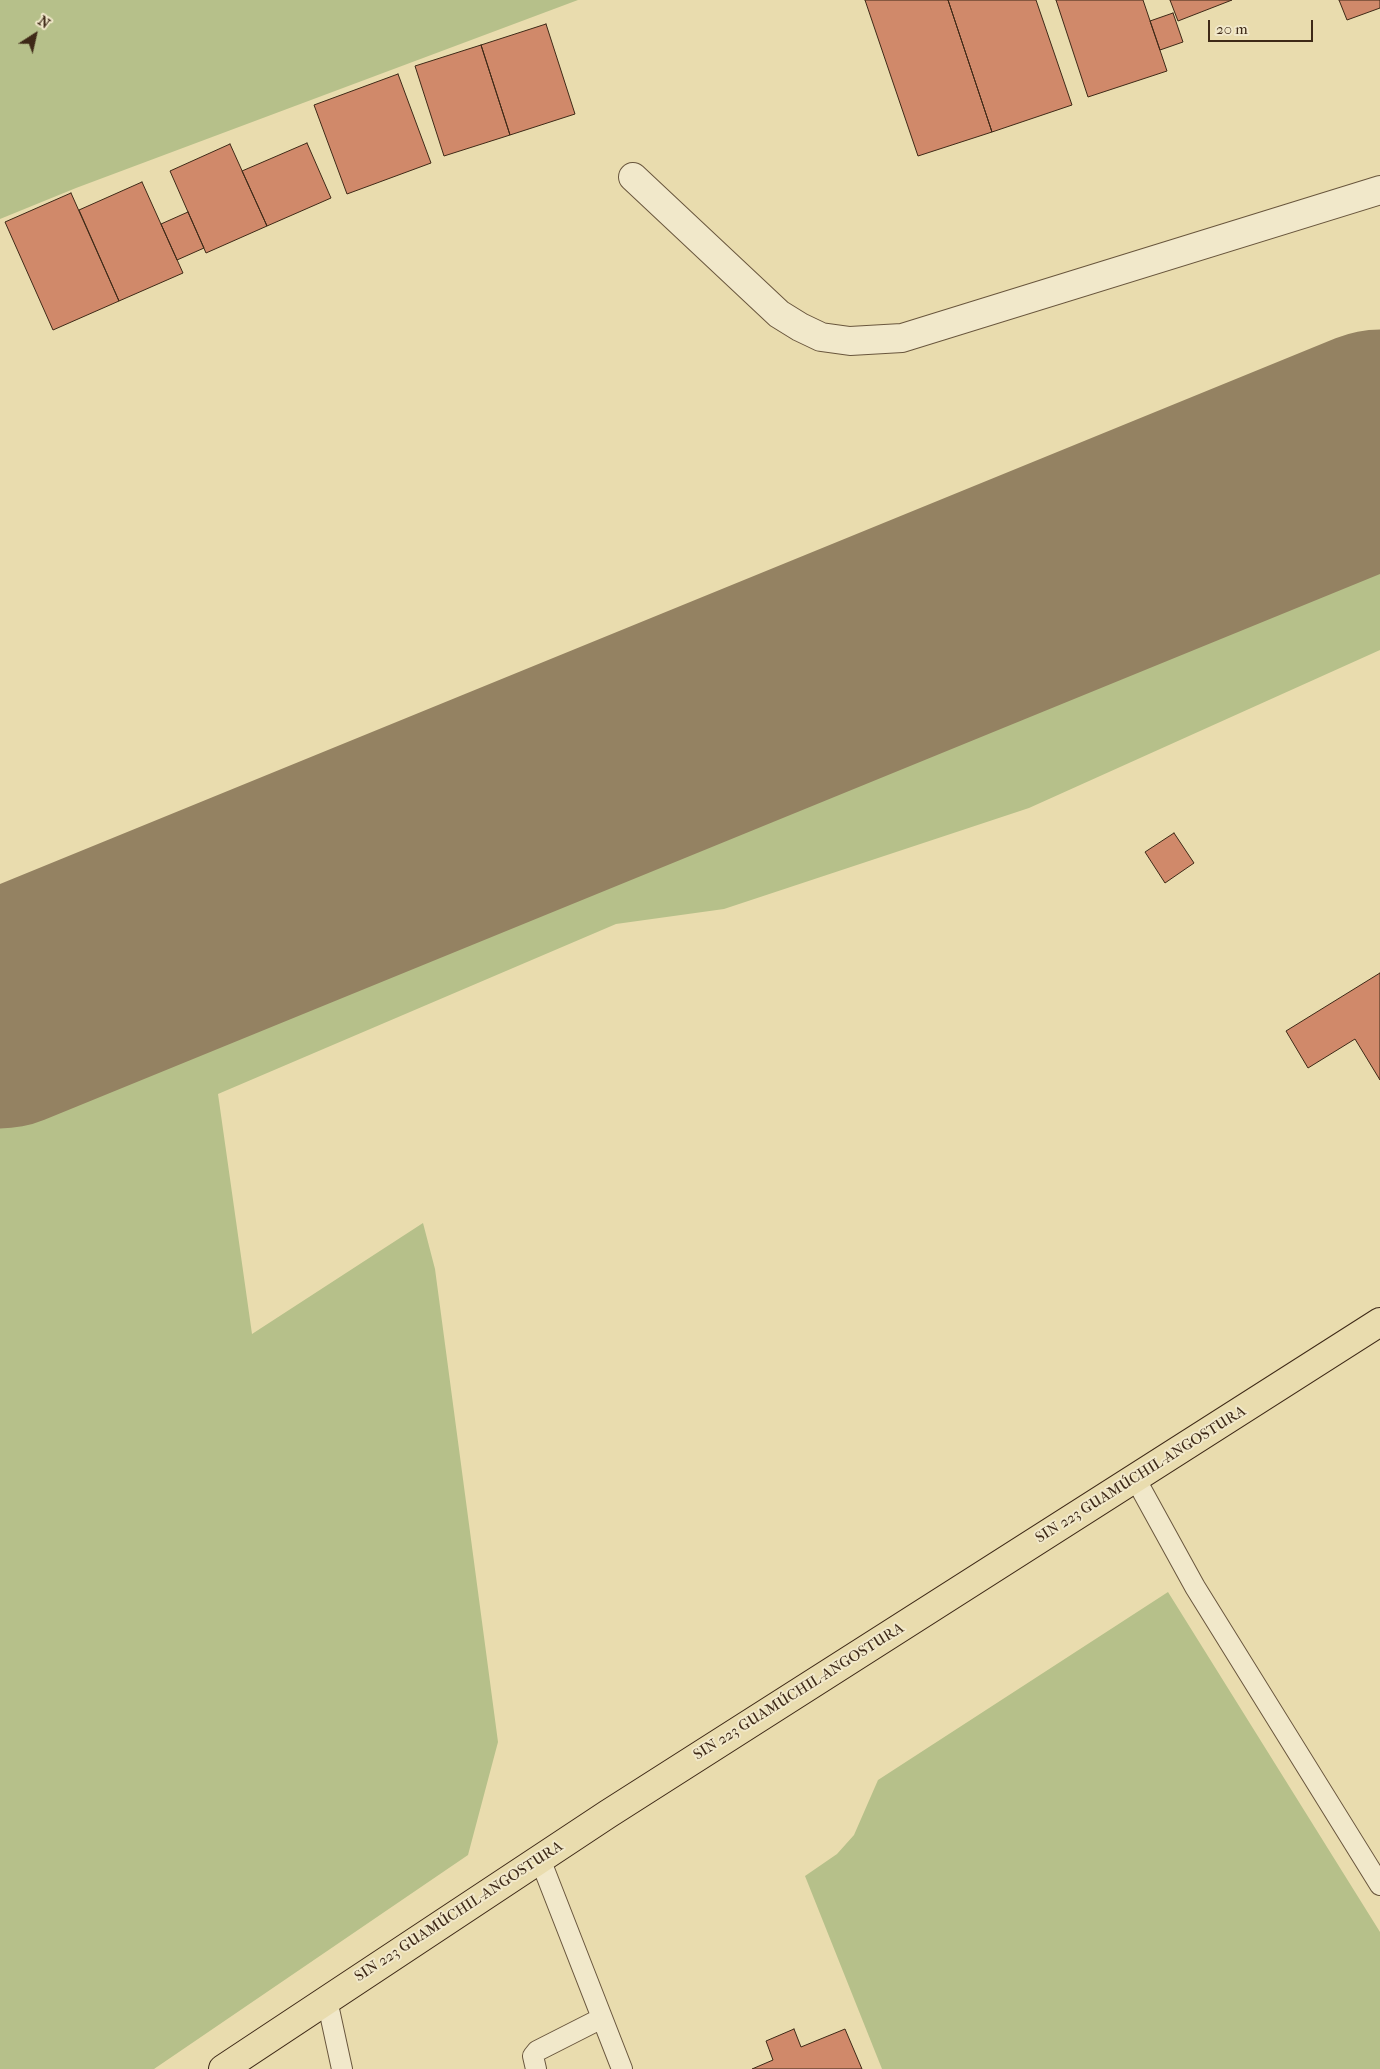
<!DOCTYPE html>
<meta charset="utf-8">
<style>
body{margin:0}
#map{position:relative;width:1380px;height:2069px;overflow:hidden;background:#e9dcae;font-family:"IM FELL French Canon",serif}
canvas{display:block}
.north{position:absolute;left:10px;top:10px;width:50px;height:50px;-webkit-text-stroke:4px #f1e8ca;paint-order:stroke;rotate:35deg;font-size:14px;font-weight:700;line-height:20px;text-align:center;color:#3e2917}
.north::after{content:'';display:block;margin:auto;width:18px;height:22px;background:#3e2917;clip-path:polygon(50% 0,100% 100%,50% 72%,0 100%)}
.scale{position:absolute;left:1208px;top:20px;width:105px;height:22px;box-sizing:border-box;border:2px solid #3e2917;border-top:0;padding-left:6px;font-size:15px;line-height:18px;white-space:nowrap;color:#3e2917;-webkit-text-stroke:4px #f1e8ca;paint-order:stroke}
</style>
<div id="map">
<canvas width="1380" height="2069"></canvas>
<div class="north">N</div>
<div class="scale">20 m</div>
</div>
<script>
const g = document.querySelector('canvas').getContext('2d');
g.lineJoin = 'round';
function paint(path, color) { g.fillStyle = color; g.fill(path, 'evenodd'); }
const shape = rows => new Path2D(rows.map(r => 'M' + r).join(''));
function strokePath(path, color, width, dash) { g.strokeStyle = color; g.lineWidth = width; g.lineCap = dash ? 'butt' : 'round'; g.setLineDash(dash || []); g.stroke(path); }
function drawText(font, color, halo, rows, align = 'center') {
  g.font = font + ' "IM FELL French Canon",serif'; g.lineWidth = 4; g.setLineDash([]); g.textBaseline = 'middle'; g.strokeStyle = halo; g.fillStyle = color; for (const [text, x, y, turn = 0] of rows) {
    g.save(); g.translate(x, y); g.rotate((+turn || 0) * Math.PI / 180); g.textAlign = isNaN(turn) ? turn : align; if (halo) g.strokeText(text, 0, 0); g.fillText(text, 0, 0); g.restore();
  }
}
paint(shape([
 [0,0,578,0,76,188,0,219],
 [1380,493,1380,650,1029,808,724,909,616,924,218,1094,252,1334,423,1223,435,1269,498,1742,468,1855,154,2069,0,2069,0,1060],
 [1168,1592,1380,1932,1380,2069,882,2069,805,1876,837,1854,854,1835,878,1780]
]), '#b6c08a');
strokePath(shape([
 [0,1011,1380,447]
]), '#948262', 235);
const building = shape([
 [865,0,948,0,992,132,918,156,865,0],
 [948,0,1036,0,1072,105,992,132,948,0],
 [1056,0,1143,0,1167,71,1088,97,1056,0],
 [1170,0,1232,0,1178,21,1170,0],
 [1339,0,1380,0,1380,8,1347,20,1339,0],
 [1173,13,1183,42,1160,50,1150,21,1173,13],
 [546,24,575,114,510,135,481,45,546,24],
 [481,45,510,135,444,156,415,66,481,45],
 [398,74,431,163,347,194,314,105,398,74],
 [307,143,331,198,267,226,242,171,307,143],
 [230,144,267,226,206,253,170,171,230,144],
 [142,182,183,273,119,301,79,210,142,182],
 [71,193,119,301,53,330,5,222,71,193],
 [188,212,204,248,177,260,161,224,188,212],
 [1174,833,1194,863,1165,883,1145,852,1174,833],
 [1380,973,1380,1080,1355,1039,1308,1068,1286,1031,1380,973],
 [794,2029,801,2047,845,2029,862,2069,752,2069,773,2060,766,2041,794,2029]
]);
paint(building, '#d0896a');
strokePath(building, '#3e2917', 1);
const service = shape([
 [1135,1478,1195,1587,1380,1885],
 [540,1859,622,2069],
 [327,2000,342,2069],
 [536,2069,533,2056,537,2051,602,2018]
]);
const minor = shape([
 [633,177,779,314,800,327,821,337,850,341,902,338,1380,190]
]);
const primary = shape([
 [223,2069,608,1814,1380,1322]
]);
strokePath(service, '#69563d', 22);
strokePath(minor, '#69563d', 30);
strokePath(primary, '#3e2917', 30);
strokePath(service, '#f1e8ca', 20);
strokePath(minor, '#f1e8ca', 28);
strokePath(primary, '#e9dcae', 28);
drawText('15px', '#3e2917', '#f1e8ca', [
 ["SIN 223 GUAMÚCHIL-ANGOSTURA",1141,1475,-32],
 ["SIN 223 GUAMÚCHIL-ANGOSTURA",799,1692,-32],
 ["SIN 223 GUAMÚCHIL-ANGOSTURA",459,1912,-33]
]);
</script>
